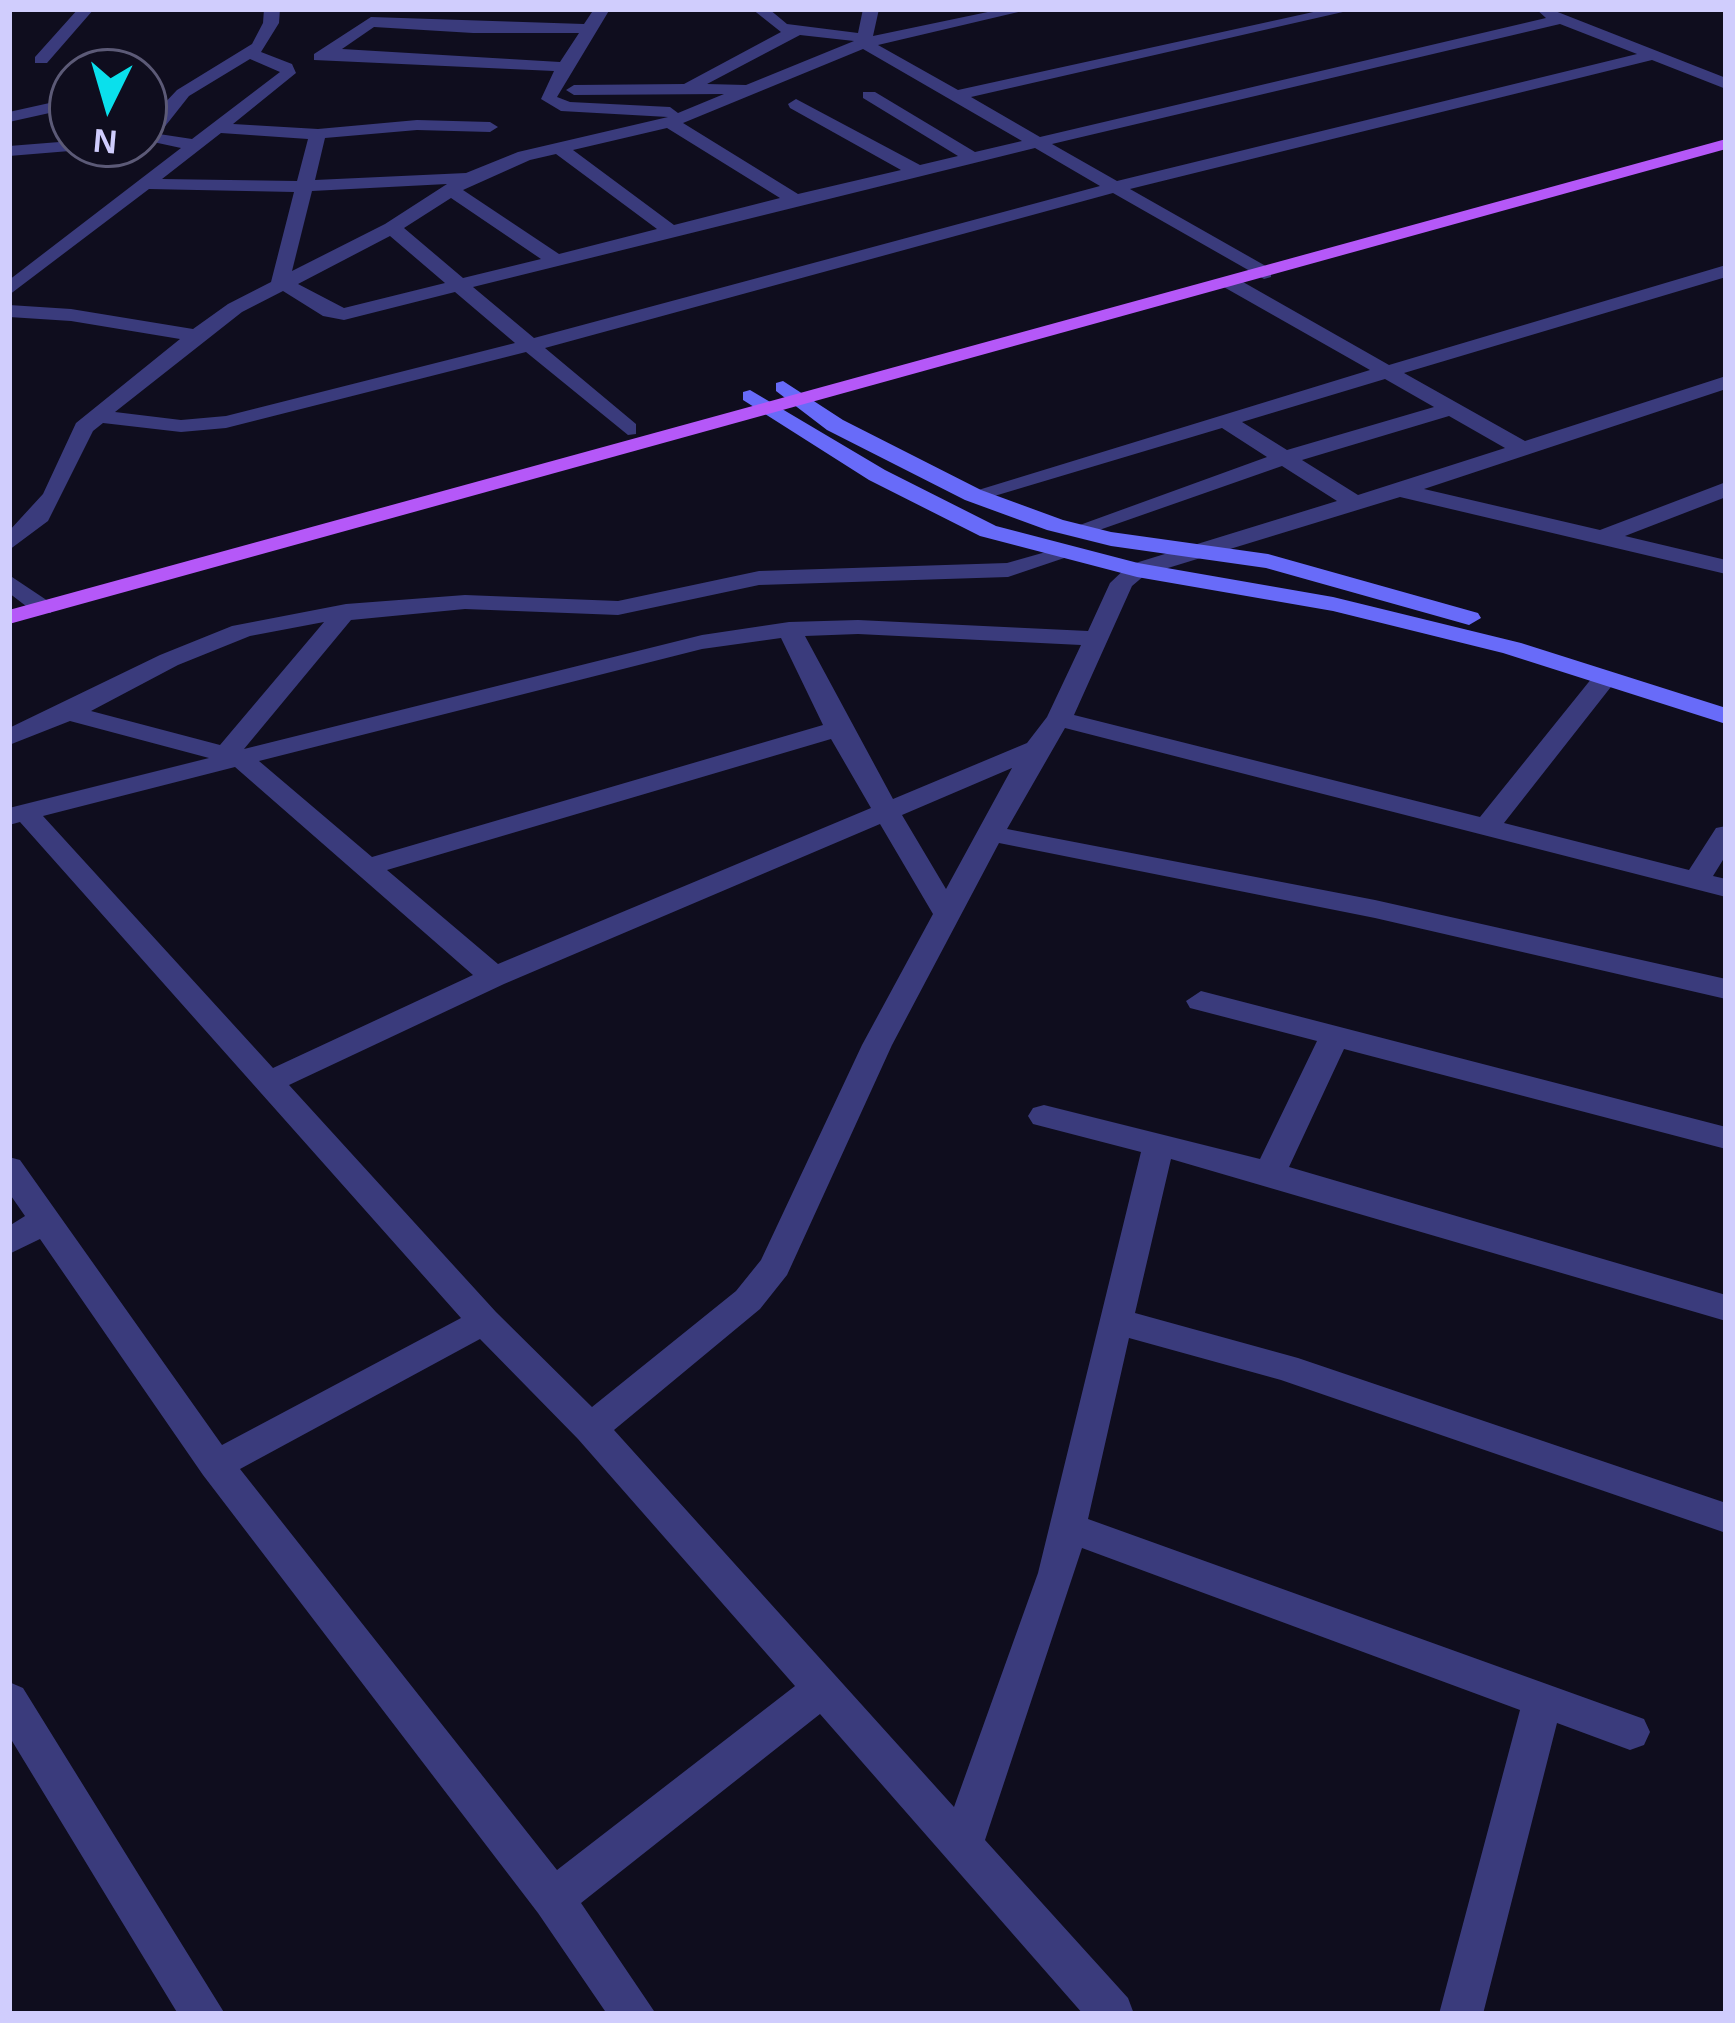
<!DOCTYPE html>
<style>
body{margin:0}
#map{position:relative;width:1735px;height:2023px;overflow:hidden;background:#0f0d1e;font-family:Arial,sans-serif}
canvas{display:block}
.frame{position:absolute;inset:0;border:12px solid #d0cdfd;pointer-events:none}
.north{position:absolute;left:48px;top:48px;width:120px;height:120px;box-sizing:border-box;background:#0f0d1e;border:3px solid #5c5a77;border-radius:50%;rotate:185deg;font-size:33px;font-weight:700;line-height:48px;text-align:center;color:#d0cdfd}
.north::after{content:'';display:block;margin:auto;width:42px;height:54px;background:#0ae0ec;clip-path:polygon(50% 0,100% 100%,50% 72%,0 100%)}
</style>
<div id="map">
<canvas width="1735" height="2023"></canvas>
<div class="frame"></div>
<div class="north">N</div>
</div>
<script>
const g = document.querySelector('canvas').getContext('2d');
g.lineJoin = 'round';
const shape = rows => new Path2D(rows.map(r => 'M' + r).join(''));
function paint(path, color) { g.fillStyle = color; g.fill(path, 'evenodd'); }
paint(shape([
 [78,9,94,9,47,63,35,63,35,57,78,9],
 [264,9,280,9,279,23,261,52,292,64,296,73,233,124,318,129,417,120,490,122,498,127,490,132,417,130,325,138,315,180,466,173,518,152,668,117,561,111,541,99,554,71,314,60,314,54,371,17,584,24,594,9,610,9,557,97,570,102,670,107,678,113,724,94,574,95,566,90,574,85,684,84,781,32,752,9,769,9,787,24,858,33,863,9,879,9,873,36,1002,9,1031,9,878,45,958,90,1327,9,1356,9,971,97,1040,137,1546,18,1536,9,1550,9,1726,78,1726,89,1652,60,1130,189,1271,269,1271,277,1264,279,1113,193,545,348,636,424,636,434,628,435,526,352,226,428,181,432,103,423,93,431,48,521,9,550,9,531,43,494,76,423,180,339,71,321,9,317,9,305,71,309,193,329,228,304,271,282,294,192,149,189,9,295,9,280,181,148,144,140,144,125,177,90,252,44,263,23,264,9],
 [1560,24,1637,54,1117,181,1052,144,1560,24],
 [374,27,473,33,579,33,560,62,342,49,374,27],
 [800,35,854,41,746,85,707,84,800,35],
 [863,49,1022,141,975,152,875,92,863,92,863,98,958,156,920,165,796,99,788,104,790,108,901,170,798,194,683,123,863,49],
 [250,59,280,72,192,139,159,134,189,96,250,59],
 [667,128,780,198,674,225,573,150,667,128],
 [221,133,308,139,297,181,162,179,221,133],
 [1035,148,1100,186,534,338,473,287,1035,148],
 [556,154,657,229,559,254,463,190,530,160,556,154],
 [447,184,385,224,292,271,312,191,447,184],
 [451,198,541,259,463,278,404,228,451,198],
 [390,236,445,283,344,308,298,284,390,236],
 [283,291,323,316,344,320,455,292,515,343,226,416,181,420,115,412,242,312,283,291],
 [72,98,72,108,9,122,9,112,72,98],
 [72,141,103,144,94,149,9,156,9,146,72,141],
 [1726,265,1726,277,1404,373,1525,441,1726,376,1726,389,1424,489,1600,530,1726,482,1726,497,1625,536,1726,560,1726,574,1400,497,1145,575,1132,586,1074,715,1480,817,1596,673,1614,673,1618,678,1614,683,1504,823,1689,870,1716,828,1726,826,1726,855,1713,876,1726,879,1726,897,1065,728,1007,829,1375,900,1726,979,1726,999,1375,918,999,843,892,1045,787,1275,760,1309,614,1430,954,1807,1038,1573,1141,1152,1033,1124,1028,1116,1033,1108,1044,1105,1260,1159,1317,1041,1190,1008,1186,1001,1201,991,1726,1127,1726,1149,1344,1049,1289,1167,1726,1295,1726,1321,1171,1159,1135,1313,1298,1358,1726,1503,1726,1533,1281,1380,1129,1338,1088,1519,1644,1719,1650,1732,1644,1745,1630,1750,1557,1723,1483,2014,1439,2014,1520,1710,1082,1548,985,1840,1128,1998,1134,2014,1083,2014,820,1714,581,1903,656,2014,607,2014,538,1913,203,1475,40,1239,9,1254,9,1226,25,1216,9,1193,9,1157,20,1160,222,1445,461,1318,20,822,9,825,9,808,209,758,70,721,9,745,9,728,160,655,232,626,346,604,465,595,618,601,759,571,1007,563,1067,546,1079,553,1008,577,759,585,618,615,465,609,351,620,244,749,702,635,789,622,858,620,1088,631,1110,583,1129,565,1337,501,1282,466,1085,535,1069,535,1066,530,1267,457,1222,428,981,500,973,502,962,495,1370,370,1222,286,1222,278,1236,278,1389,365,1726,265],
 [1385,379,1434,407,1287,450,1242,422,1385,379],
 [1449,416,1505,448,1358,495,1302,460,1449,416],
 [324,622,220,745,91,711,178,665,250,636,324,622],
 [858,634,1081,645,1047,717,1027,743,893,799,805,636,858,634],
 [781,638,823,725,372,857,259,761,702,649,781,638],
 [831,739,871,808,498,964,387,870,831,739],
 [235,767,473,975,273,1068,43,816,235,767],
 [1012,768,946,889,902,815,1012,768],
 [880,824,933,914,862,1045,761,1260,736,1291,592,1407,496,1312,289,1085,504,984,880,824],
 [480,1339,578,1439,795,1686,557,1870,240,1469,480,1339],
 [9,575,51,603,51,613,35,613,9,593,9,575],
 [9,1682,23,1688,225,2014,178,2014,9,1736,9,1682]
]), '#3a3b7c');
paint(shape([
 [783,381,843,420,981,490,1063,520,1111,532,1268,554,1478,613,1481,618,1469,625,1266,568,1111,546,1047,530,965,500,827,430,776,391,776,383,783,381],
 [750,390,885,470,996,526,1138,563,1333,597,1521,643,1726,708,1726,724,1503,653,1333,611,1137,577,980,536,869,480,743,400,743,392,750,390]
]), '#686bf9');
paint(shape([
 [1726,139,1726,149,9,624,9,610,1726,139]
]), '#b558f8');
</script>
